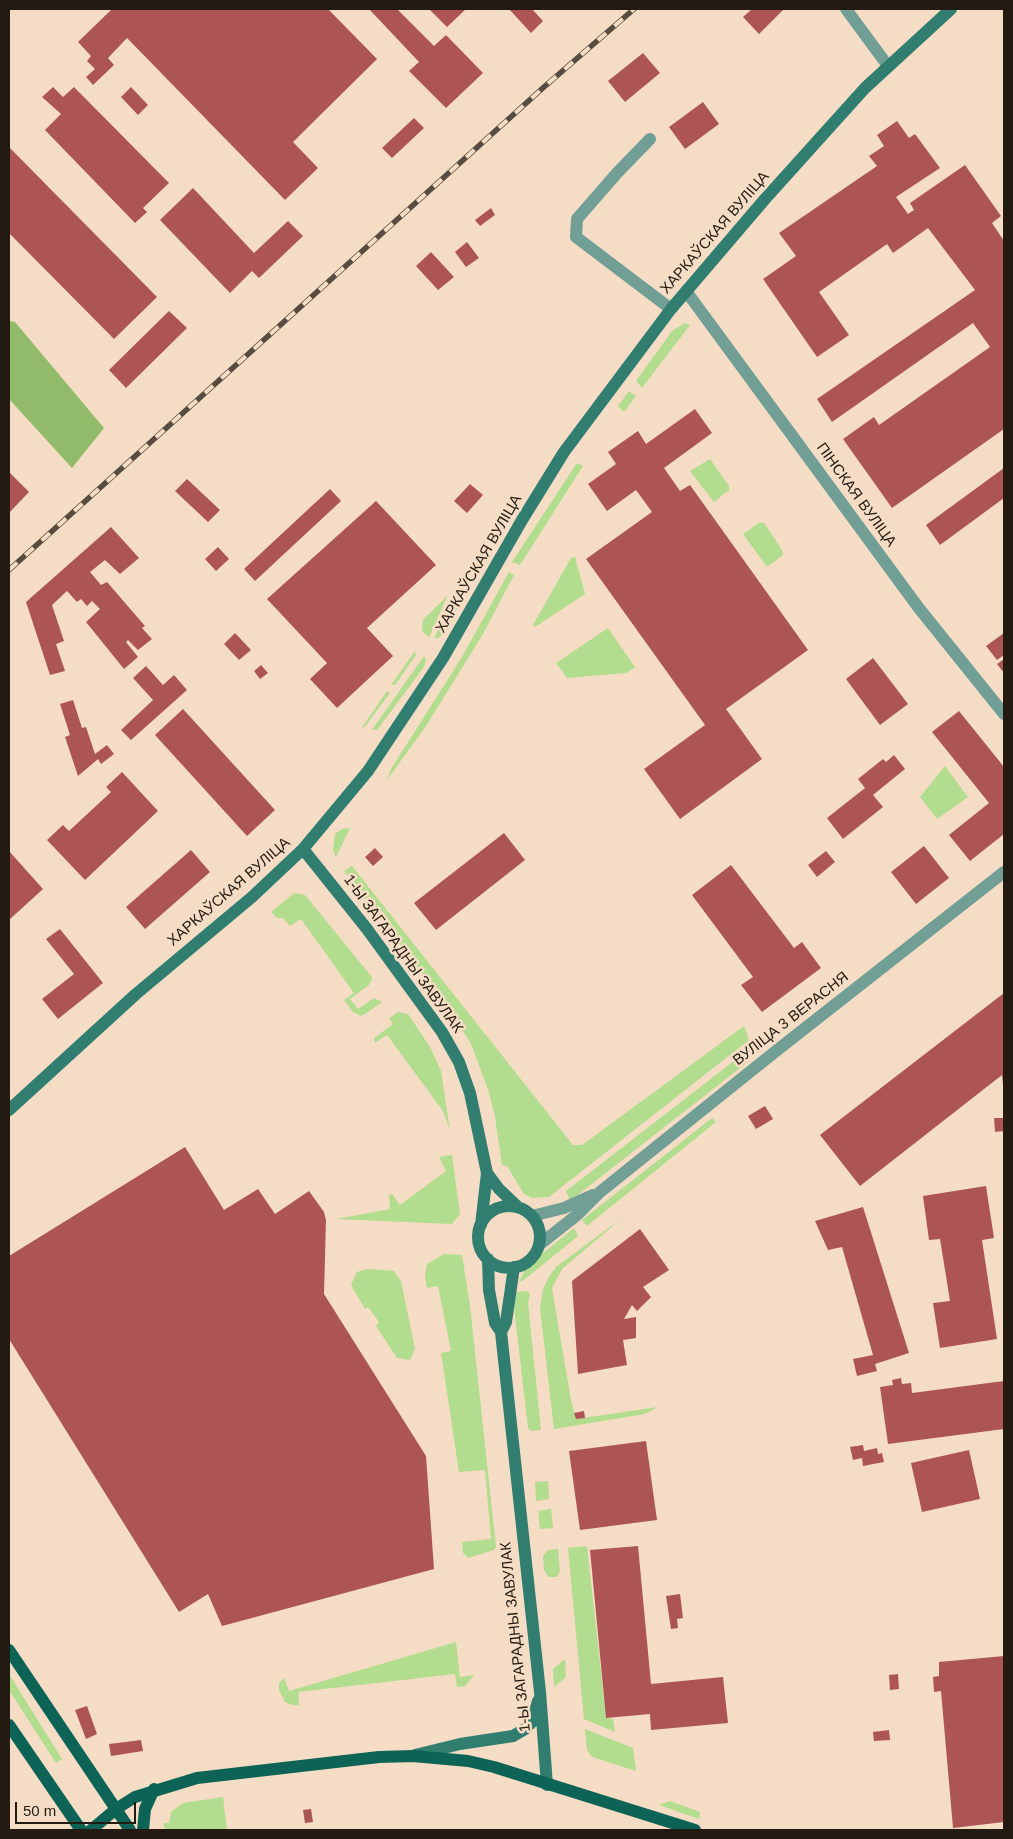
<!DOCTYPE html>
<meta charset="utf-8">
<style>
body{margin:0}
#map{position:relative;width:1013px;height:1839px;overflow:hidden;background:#f4ddc4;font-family:Helvetica,sans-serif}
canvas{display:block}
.frame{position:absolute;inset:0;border:10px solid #231b12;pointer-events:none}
.scale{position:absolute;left:15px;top:1802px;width:121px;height:22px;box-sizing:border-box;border:2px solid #231b12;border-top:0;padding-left:6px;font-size:15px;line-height:18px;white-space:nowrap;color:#231b12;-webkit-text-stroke:4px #f4ddc4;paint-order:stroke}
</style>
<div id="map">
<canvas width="1013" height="1839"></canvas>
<div class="frame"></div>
<div class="scale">50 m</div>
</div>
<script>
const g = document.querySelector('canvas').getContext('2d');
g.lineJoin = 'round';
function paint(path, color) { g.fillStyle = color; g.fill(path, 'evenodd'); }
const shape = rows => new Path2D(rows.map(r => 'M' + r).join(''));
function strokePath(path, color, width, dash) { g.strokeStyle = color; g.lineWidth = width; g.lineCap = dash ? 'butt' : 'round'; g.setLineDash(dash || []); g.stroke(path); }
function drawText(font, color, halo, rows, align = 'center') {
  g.font = font + ' Helvetica,sans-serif'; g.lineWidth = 5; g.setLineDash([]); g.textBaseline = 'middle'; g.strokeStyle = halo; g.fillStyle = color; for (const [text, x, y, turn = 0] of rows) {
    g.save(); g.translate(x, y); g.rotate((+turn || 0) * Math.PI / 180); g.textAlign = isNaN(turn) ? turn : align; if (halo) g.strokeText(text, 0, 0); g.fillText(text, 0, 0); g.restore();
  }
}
paint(shape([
 [685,323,690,325,642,388,636,381,672,331],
 [629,391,636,396,624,412,618,406],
 [710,459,729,486,729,490,714,502,690,471],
 [577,463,583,466,520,565,512,562],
 [759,523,764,523,782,550,783,555,767,567,743,534],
 [575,557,585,594,535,627,533,625,571,558],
 [509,572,514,575,483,634,426,726,387,780,391,769,462,657],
 [473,577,444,634,438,638,434,638,460,592],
 [448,595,429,637,422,631,423,620],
 [608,628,635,667,626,673,567,678,556,663],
 [415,651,416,655,395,685,391,685],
 [424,656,426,660,424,667,377,730,372,730],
 [387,691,390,693,363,729,363,726],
 [945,766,968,797,937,819,920,797],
 [350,828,336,857,333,849,335,834,342,829],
 [352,866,573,1145,582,1145,744,1026,749,1040,549,1197,532,1198,524,1194,507,1166,502,1165,495,1117,489,1092,471,1044,450,1010,344,871],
 [294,893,305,895,371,976,372,979,369,985,350,999,358,1009,374,998,382,1002,365,1014,361,1016,353,1012,344,1000,354,993,301,919,290,926,283,918,277,918,271,912],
 [398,1012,408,1014,430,1047,441,1071,450,1130,443,1111,387,1035,375,1043,374,1038,393,1024,389,1018],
 [752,1047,752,1053,745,1064,570,1201,566,1191],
 [712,1118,716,1122,587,1226,582,1220],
 [452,1155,460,1214,452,1224,336,1219,390,1209,389,1195,392,1194,400,1205,446,1171,439,1157],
 [622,1218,562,1269,552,1288,571,1400,576,1419,658,1407,645,1414,554,1429,540,1309,543,1289,550,1275,556,1267],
 [574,1228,578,1236,524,1280,519,1282,526,1267],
 [444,1254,462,1255,470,1306,496,1547,494,1550,468,1558,463,1553,462,1542,491,1539,485,1470,459,1472,441,1353,451,1351,438,1286,427,1288,425,1276,427,1264],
 [367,1269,394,1271,401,1281,415,1349,410,1360,397,1358,376,1326,379,1322,368,1307,365,1309,351,1285,357,1272],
 [527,1291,530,1294,528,1303,541,1430,531,1431,528,1428,513,1299,515,1292],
 [548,1481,549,1499,536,1501,535,1482],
 [551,1509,553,1528,540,1529,538,1511],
 [587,1546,606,1718,613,1719,615,1732,584,1719,568,1548],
 [558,1549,560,1571,557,1577,549,1577,544,1570,543,1556,548,1550],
 [456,1642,460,1677,474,1675,465,1686,457,1687,455,1674,298,1692,299,1705,292,1705,285,1702,279,1690,279,1683,284,1678,289,1691],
 [565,1659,566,1677,554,1687,553,1669],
 [9,1674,62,1759,56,1763,9,1690],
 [585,1729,633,1748,636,1771,592,1757,587,1750],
 [223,1797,227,1830,165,1829,163,1823,169,1823,171,1812,183,1803],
 [670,1801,700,1812,699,1819,659,1805]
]), '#b2dc8e');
paint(shape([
 [9,321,15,322,104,428,72,468,9,399]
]), '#91ba6b');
paint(shape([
 [112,9,328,9,377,59,293,142,318,168,285,200,127,38,108,58,114,65,93,85,86,77,95,69,87,61,91,56,78,42],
 [369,9,397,9,434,46,446,35,483,73,446,108,409,71,419,62],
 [429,9,466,9,447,27],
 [509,9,532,9,543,21,531,33],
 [752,9,784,9,759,34,743,17],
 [643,53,660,73,625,102,608,81],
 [53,87,63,97,74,87,169,183,143,208,147,212,135,223,45,130,61,114,42,97],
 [131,87,148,105,138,115,121,97],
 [703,102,719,124,685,149,669,127],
 [414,118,424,128,392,158,382,148],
 [897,121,909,138,915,134,940,168,896,197,908,214,914,210,910,203,965,165,1001,216,992,223,1004,241,1004,429,892,508,843,439,874,417,879,425,990,347,973,323,832,422,817,399,975,290,928,228,893,253,887,244,819,292,849,335,817,357,763,279,796,256,779,233,877,166,869,156,884,146,877,135],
 [9,147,157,297,114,339,9,233],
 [193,188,254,253,288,221,303,236,259,278,252,271,230,293,160,220],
 [491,208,495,215,480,226,475,220],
 [467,242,479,258,466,267,455,252],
 [431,252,454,277,438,290,416,266],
 [169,311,187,328,126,388,109,370],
 [695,409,712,433,664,468,680,491,690,485,808,650,726,709,762,759,680,819,644,769,705,725,586,559,652,512,636,490,607,511,588,484,616,464,608,452,638,431,646,444],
 [1004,468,1004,498,940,545,926,525],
 [9,472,29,492,9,513],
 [187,479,220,510,208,522,175,491],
 [470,484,483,495,467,513,454,501],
 [330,489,341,501,255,581,244,569],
 [376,501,436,565,367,628,393,656,337,708,310,679,327,663,267,599],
 [111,527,139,558,120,574,105,560,90,572,101,585,107,582,145,626,142,628,152,639,138,650,128,640,126,642,138,657,124,669,86,622,100,609,92,601,87,606,81,599,77,602,67,591,52,605,64,641,56,644,65,671,50,675,26,602],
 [218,547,229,559,216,571,205,559],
 [235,633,251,650,239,660,224,644],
 [1004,633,1004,655,997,660,986,646],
 [873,658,908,704,880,725,846,679],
 [1004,659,1004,673,997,664],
 [261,665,268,673,260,679,254,671],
 [146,666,163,685,174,675,187,690,131,740,121,730,153,700,133,678],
 [73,700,82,728,86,727,95,754,107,745,114,754,101,764,98,759,78,776,65,737,70,735,60,704],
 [183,709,275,810,247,836,155,735],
 [959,711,1004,767,1004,834,970,861,949,835,989,803,932,732],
 [894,755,905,769,873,795,883,807,843,839,827,818,865,788,858,779,883,759,886,762],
 [122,772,158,811,85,880,47,840,63,825,69,831,111,792,106,787],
 [504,833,525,860,436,930,414,903],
 [924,846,949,878,916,904,891,872],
 [375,848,383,857,373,866,365,857],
 [191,850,210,872,145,929,126,907],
 [9,851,43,889,9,920],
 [826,851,835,862,817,877,808,865],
 [731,865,794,948,802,942,821,968,762,1012,741,985,753,977,692,895],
 [60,929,103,983,58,1019,42,999,74,974,46,939],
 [1004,993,1004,1094,1002,1075,860,1186,820,1135],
 [765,1106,773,1119,756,1129,748,1116],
 [994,1118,1004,1118,1004,1131,995,1132],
 [185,1147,224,1210,258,1189,275,1214,309,1191,324,1212,326,1220,324,1294,426,1456,434,1569,222,1626,208,1594,179,1612,9,1339,9,1256],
 [986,1186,994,1238,982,1240,997,1339,940,1348,933,1303,950,1301,940,1239,929,1240,923,1196],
 [863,1207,909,1353,875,1364,877,1371,857,1376,853,1359,873,1355,842,1247,828,1250,815,1221],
 [640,1229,669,1270,643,1287,651,1297,637,1311,632,1305,624,1319,636,1317,636,1338,623,1340,627,1365,578,1374,572,1281],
 [901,1378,902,1384,911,1383,912,1393,1004,1381,1004,1429,888,1444,880,1387,893,1385,892,1380],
 [584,1411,585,1418,576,1419,574,1413],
 [646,1441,657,1520,580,1530,569,1451],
 [863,1445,864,1451,877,1448,878,1454,882,1453,884,1462,863,1466,862,1458,853,1460,850,1447],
 [969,1450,980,1499,922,1512,911,1463],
 [638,1546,651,1684,723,1677,728,1723,651,1730,650,1714,606,1718,590,1550],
 [680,1594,683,1618,677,1619,678,1628,671,1629,666,1596],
 [1004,1656,1004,1822,953,1828,941,1691,934,1692,933,1677,939,1676,939,1662],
 [898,1674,899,1689,890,1690,889,1675],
 [87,1706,97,1734,86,1739,75,1710],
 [889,1730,890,1740,874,1741,873,1732],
 [141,1740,143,1751,111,1756,109,1744],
 [311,1809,313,1822,305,1823,303,1810]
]), '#ad5555');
strokePath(shape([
 [846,9,888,66],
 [650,139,617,173,577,219,576,237,671,309]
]), '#719f95', 12);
strokePath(shape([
 [686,291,918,607,1004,714],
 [532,1216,564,1208,593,1195],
 [539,1245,577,1215,600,1192,776,1051,1004,872]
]), '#719f95', 12);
strokePath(shape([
 [303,849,367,929,442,1032,459,1062,470,1093,487,1173,481,1225],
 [9,1110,136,994,252,897,303,849,368,771,443,658,522,520,564,452,671,309,765,199,865,88,951,9],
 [487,1173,499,1189,518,1207],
 '478 1237a31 31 0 1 1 62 0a31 31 0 1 1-62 0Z',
 [488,1259,489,1290,495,1323,501,1332,540,1692,547,1785],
 [501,1332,506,1322,514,1267],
 [415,1755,460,1744,513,1736,525,1729,532,1722,538,1701]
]), '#317e70', 12);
strokePath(shape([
 [9,1650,130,1830],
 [9,1725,81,1830],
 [91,1830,116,1809,135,1797,197,1778,379,1757,413,1756,468,1761,494,1767,695,1830],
 [143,1830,145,1809,154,1789]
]), '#0c6356', 12);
const rail = shape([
 [9,570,544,87,634,9]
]);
strokePath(rail, '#574c3f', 5.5);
strokePath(rail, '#f4ddc4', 4, [11]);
drawText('15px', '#231b12', '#f4ddc4', [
 ["ХАРКАЎСКАЯ ВУЛІЦА",715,233,-49],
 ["ПІНСКАЯ ВУЛІЦА",856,495,54],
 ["ХАРКАЎСКАЯ ВУЛІЦА",479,564,-60],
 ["ХАРКАЎСКАЯ ВУЛІЦА",229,892,-41],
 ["1-Ы ЗАГАРАДНЫ ЗАВУЛАК",403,954,54],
 ["ВУЛІЦА 3 ВЕРАСНЯ",791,1019,-38],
 ["1-Ы ЗАГАРАДНЫ ЗАВУЛАК",516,1637,-96]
]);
</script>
